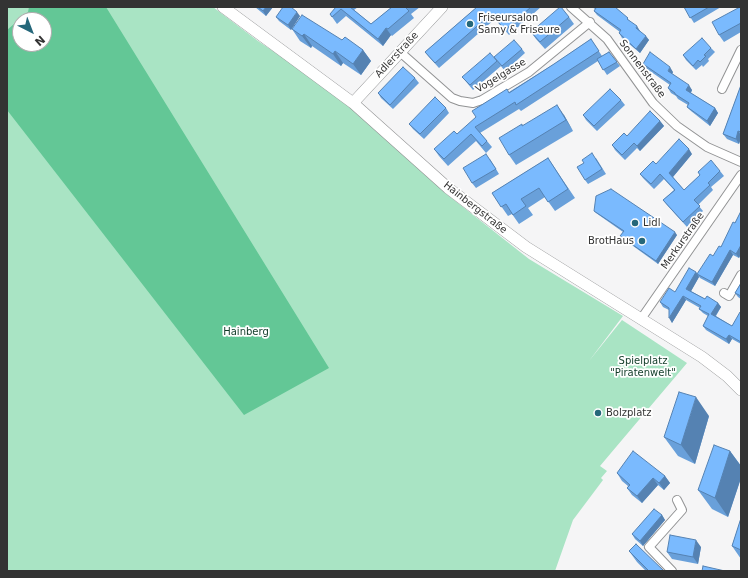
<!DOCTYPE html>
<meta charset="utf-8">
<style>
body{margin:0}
#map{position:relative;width:748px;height:578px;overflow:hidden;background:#f5f5f6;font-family:"DejaVu Sans",sans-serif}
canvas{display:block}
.frame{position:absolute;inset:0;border:8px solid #333;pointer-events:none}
.north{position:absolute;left:12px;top:12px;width:40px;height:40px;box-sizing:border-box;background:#fff;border:1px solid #adadad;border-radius:50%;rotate:138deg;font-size:11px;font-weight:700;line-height:16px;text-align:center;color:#333}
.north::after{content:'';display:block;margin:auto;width:14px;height:18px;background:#25677a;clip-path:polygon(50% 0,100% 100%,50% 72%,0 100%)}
</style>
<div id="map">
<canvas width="748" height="578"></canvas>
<div class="frame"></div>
<div class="north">N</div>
</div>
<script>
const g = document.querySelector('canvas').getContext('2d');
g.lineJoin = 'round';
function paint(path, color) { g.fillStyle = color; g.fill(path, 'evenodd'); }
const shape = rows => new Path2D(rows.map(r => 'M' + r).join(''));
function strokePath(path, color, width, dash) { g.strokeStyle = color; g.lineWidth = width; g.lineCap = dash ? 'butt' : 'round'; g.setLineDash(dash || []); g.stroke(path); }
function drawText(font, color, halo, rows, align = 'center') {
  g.font = font + ' "DejaVu Sans",sans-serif'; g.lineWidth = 3.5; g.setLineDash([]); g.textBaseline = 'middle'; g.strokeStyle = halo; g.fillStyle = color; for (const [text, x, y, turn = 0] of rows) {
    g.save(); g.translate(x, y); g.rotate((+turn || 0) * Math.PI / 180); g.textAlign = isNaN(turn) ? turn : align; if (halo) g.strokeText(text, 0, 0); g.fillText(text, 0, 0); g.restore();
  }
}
paint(shape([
 [7,7,213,7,258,41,337,94,385,134,444,192,529,259,623,316,589,361,622,320,687,363,600,466,607,471,601,478,603,480,573,520,555,571,7,571],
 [20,20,44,20,44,44,20,44]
]), '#a9e4c4');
paint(shape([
 [29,7,106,7,329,368,244,415,7,110,7,30,28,12],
 [20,20,44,20,44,44,20,44]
]), '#63c796');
const street = shape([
 [571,7,607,39,653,103,677,126,707,147,741,162],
 [400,52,452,98,460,101,473,103,482,100,529,72,590,22],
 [722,89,741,50],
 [724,293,729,296,741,275],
 [641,319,741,175],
 [672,571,649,547,682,510,677,500]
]);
const secondary = shape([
 [223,7,353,103,448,188,526,247,702,357,727,376,741,390],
 [353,103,442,7]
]);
strokePath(street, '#929394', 10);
strokePath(secondary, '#929394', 12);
strokePath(street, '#fff', 8);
strokePath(secondary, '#fff', 11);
paint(shape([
 [255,7,273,7,266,16],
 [336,7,358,7,354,10,371,24,392,7,420,7,411,14,414,18,392,36,391,35,383,46,346,16,337,24,330,14],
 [477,7,541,7,509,35,495,19,439,68,429,57,425,52],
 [592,7,615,7,640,31,640,32,649,40,640,53,622,38,619,33,620,32,597,15,594,11,595,9],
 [684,7,721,7,694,23],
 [741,7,741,32,724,42,719,35],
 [300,16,291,30,279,21,276,17],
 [569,17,574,24,545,49,536,39,531,32],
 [292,29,342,40,363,50,371,61,361,75,343,63,341,66,312,46,311,48,300,41],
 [591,39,602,56,609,52,620,66,607,75,598,61,521,111,519,109,480,133,487,141,492,147,486,153,476,141,448,166,439,156,434,149,457,134,509,92,554,64],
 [711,48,715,52,708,59,709,61,703,67,702,65,696,70,686,60,683,55],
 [522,49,525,53,505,71,500,65,501,66,473,90,462,77],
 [643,64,673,72,672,74,692,90,691,93,715,108,718,113,710,126,691,111,687,107,688,105,678,99,676,96,671,93,668,88,670,85,647,69],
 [415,78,419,83,393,109,381,98,378,93],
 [741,85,741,138,739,144,727,139,723,134],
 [621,100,625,105,597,131,586,120,583,115],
 [446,108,449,113,424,139,413,129,409,124],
 [564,115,573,131,516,165,509,155,522,126],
 [660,121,664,126,640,151,637,148,625,160,615,150,612,145,627,136],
 [692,154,673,177,684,190,700,175,698,172,720,171,724,176,711,187,713,190,698,205,703,211,687,227,667,205,663,200,674,190,664,179,654,189,643,178,640,174,656,164],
 [548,158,575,198,555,211,545,197,528,208,533,215,519,224,512,214,508,216,492,193],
 [596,158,606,174,588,184,585,180],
 [490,159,499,174,476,188,472,183],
 [594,211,677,235,658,264,622,238,620,236,623,232,596,213],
 [741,211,741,254,739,258,733,255,715,286,700,278,697,274,721,247,735,223],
 [696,272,699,277,691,291,705,299,718,303,721,307,716,316,732,326,741,313,741,344,732,339,729,344,706,330,703,326,708,316,703,313,699,309,700,308,686,300,672,323,669,310,663,307,660,302,675,292],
 [741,283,741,299,738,297,735,293],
 [709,416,695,464,678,456,664,437],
 [730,451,741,466,741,478,728,517,712,509,698,490],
 [617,473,665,476,670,483,664,490,658,485,642,503,632,495,627,488,628,486,622,481],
 [662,515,665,520,643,546,635,539,632,534],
 [741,518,741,559,732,546],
 [701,547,698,564,672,559,667,552],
 [629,551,664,571,646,571,637,562]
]), '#69a0da');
paint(shape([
 [266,7,273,7,266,16,263,11],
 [297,12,300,16,291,30,288,25],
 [637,26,640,31,639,33,636,28],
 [386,28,391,35,383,46,378,39],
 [304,34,312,46,311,48,302,36],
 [646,36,649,40,640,53,636,49],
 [363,50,371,61,361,75,353,64],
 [335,51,343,63,341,66,333,54],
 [670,67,673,72,671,76,668,71],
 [689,85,692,90,690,94,686,90],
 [557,105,564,115,573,131,566,120],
 [715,108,718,113,710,126,707,121],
 [660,121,664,126,640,151,637,146],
 [738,131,741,135,741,138,739,144,736,139],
 [689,149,692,154,672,178,669,173],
 [675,232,677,235,658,264,656,261],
 [741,245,741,254,739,258,736,254],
 [730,250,733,255,715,286,712,282],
 [696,272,699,277,690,293,686,289],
 [683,296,686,300,672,323,669,318],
 [718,303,721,307,714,318,711,314],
 [729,335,732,339,729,344,726,339],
 [696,397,709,416,695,464,681,445],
 [730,451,741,466,741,478,728,517,715,498],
 [665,476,670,483,664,490,659,483],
 [653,478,658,485,642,503,637,496],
 [662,515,665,520,643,546,640,541],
 [696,540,701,547,698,564,693,557]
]), '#5582b2');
const building = shape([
 [258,7,266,7,263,11,258,7],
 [283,7,291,7,297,12,288,25,276,17,283,7],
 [336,7,350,7,371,24,392,7,407,7,406,8,409,11,388,29,386,28,378,39,341,9,332,17,330,14,336,7],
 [477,7,531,7,505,30,491,14,435,63,425,52,477,7],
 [560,7,561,7,569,17,540,42,531,32,560,7],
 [595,7,615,7,628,18,627,19,637,26,636,28,646,36,636,49,619,33,621,30,594,11,596,8,595,7],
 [684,7,709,7,690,18,684,7],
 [740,7,741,7,741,23,719,35,712,22,740,7],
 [302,15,342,40,345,37,363,50,353,64,335,51,333,54,304,34,302,36,292,29,302,15],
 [702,38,711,48,704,55,706,56,700,62,698,60,693,66,683,55,702,38],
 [591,39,599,51,516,105,515,102,475,127,487,141,482,146,471,134,444,159,434,149,454,131,457,134,476,117,472,111,507,89,509,93,554,64,591,39],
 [514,40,522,49,502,66,494,57,514,40],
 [609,52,617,62,603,70,597,59,609,52],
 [650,52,670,67,668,71,689,85,686,90,715,108,707,121,687,107,689,103,675,94,675,93,668,88,671,83,643,64,650,52],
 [490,53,497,61,470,85,462,77,490,53],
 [403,67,415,78,390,105,378,93,403,67],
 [741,85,741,132,738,131,736,139,723,134,741,85],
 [610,89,621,100,594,126,583,115,610,89],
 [435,97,446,108,420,134,409,124,435,97],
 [557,105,566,120,509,155,499,138,522,124,522,126,557,105],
 [650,111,660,121,637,146,634,143,622,155,612,145,624,133,627,136,650,111],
 [679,139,689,149,669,173,684,190,700,175,698,172,711,160,720,171,708,183,710,185,694,200,700,206,683,222,663,200,675,190,660,174,651,184,640,174,653,161,656,164,679,139],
 [592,153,602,169,585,180,577,167,584,163,582,160,592,153],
 [486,154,496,169,472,183,463,168,486,154],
 [548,158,568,189,548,202,539,188,521,199,526,206,513,215,506,204,501,207,492,193,548,158],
 [611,189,675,232,656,261,620,236,624,231,594,211,596,196,611,189],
 [741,211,741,245,736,254,730,250,712,282,697,274,710,254,713,256,719,246,721,247,733,222,735,223,741,211],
 [689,268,696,272,686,289,705,299,707,296,718,303,711,314,732,326,740,312,741,313,741,342,729,335,726,339,703,326,709,314,699,309,701,306,683,296,669,318,669,308,660,302,669,288,675,292,689,268],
 [741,283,741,296,735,293,741,283],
 [679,392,696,397,681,445,664,437,679,392],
 [714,445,730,451,715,498,698,490,714,445],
 [633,451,665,476,659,483,653,478,637,496,627,488,630,485,617,473,633,451],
 [654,509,662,515,640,541,632,534,654,509],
 [741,518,741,550,732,546,741,518],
 [670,535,696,540,693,557,667,552,670,535],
 [636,544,664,571,649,571,629,551,636,544],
 [703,566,725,571,702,571,703,566]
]);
paint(building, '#7abafe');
strokePath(building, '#5582b2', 1);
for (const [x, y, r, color] of [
 [470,24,4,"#25677a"],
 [635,223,4,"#25677a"],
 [642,241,4,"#25677a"],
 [598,413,4,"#25677a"]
]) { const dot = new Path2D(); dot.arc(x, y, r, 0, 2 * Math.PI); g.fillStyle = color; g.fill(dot); strokePath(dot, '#fff', 1.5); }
drawText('10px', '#333', '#fff', [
 ["Friseursalon",478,18],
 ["Samy & Friseure",478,30],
 ["Lidl",643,223],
 ["BrotHaus",634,241,"right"],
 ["Bolzplatz",606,413]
], 'left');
drawText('10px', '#333', '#fff', [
 ["Adlerstraße",397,55,-47],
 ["Sonnenstraße",642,69,53],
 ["Vogelgasse",501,76,-31],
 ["Hainbergstraße",475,208,38],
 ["Merkurstraße",683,241,-55]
]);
drawText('10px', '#0f3a27', '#fff', [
 ["Hainberg",246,332],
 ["Spielplatz",643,361],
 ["\"Piratenwelt\"",643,373]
]);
</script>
